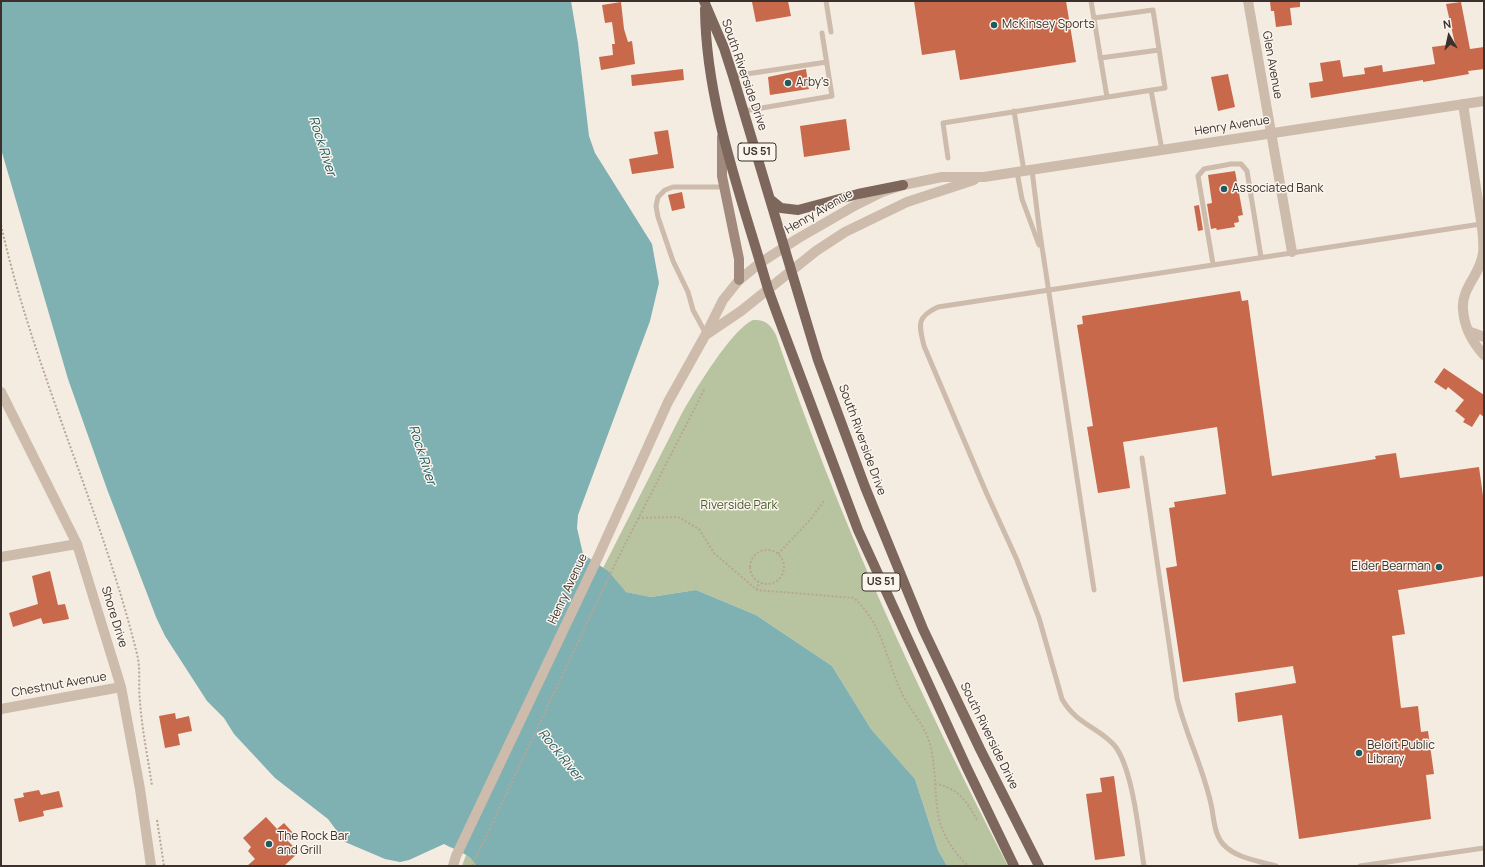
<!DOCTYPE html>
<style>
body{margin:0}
#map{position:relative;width:1485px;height:867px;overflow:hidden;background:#f4ebe1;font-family:Manrope,sans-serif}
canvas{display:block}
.frame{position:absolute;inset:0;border:2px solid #3b302b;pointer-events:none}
.north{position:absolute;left:1429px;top:16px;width:40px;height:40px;-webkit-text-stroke:3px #fbf5ee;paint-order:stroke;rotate:351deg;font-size:11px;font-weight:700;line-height:16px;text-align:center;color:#3b302b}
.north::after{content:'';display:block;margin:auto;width:14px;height:18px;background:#3b302b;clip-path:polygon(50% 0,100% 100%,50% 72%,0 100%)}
</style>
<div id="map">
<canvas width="1485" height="867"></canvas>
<div class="frame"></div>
<div class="north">N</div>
</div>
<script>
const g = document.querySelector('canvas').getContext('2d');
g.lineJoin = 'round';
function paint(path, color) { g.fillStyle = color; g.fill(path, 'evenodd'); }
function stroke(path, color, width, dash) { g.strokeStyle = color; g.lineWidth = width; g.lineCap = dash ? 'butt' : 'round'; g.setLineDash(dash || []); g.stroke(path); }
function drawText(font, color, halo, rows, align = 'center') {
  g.font = font + ' Manrope,sans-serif'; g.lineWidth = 3; g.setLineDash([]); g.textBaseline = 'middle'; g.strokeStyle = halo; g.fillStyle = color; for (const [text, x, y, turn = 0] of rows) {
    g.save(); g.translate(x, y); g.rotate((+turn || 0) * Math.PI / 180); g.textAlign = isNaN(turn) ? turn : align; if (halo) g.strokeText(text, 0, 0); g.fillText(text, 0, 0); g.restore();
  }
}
const green = new Path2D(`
 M753,320C765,319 771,325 776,335C838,518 919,694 1008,866H947L938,850L915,779L871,729L832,666L756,615L696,590L651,597L626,592L603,568L681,415C694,392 731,330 753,320Z
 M466,855L474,861L476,866H462Z`);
const water = new Path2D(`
 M1,1H571L578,43L589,136L595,153L652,244L659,283L650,321L578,515L577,528L583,554L608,571L626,592L651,597L696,590L756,615L832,666L871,729L915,779L938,850L947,866H476C471,854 455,850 444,844L409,860L400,862L385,859L345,842L328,819L275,778L234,734L224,718L207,701L165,636L156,617L107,489L68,379L1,149Z`);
const building = new Path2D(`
 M759,1H788L791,16L756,22L752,2Z
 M914,1H1066L1076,62L960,80L955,50L922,55Z
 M1270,1H1300V7L1290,8L1292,25L1276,27L1274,11H1271Z
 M621,2L624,29L628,42L632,41L635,64L601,70L599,57L613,55L612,44H615L612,22L605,23L602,5Z
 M1461,2L1470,49L1484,47V69L1468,71L1469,74L1423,82V80L1311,98L1309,83L1323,81L1320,63L1340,60L1343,77L1365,74L1364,68L1382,65L1383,72L1435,64L1432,47L1455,44L1446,4Z
 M683,69L684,80L632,86L631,75Z
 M806,69L809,89L770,95L768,77Z
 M1228,74L1235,107L1218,111L1211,77Z
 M846,119L850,150L804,157L800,126Z
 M668,130L674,168L632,174L629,159L658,154L654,132Z
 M1235,171L1243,215L1238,216L1239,222L1234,223L1235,227L1217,230L1216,228L1211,229L1207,204L1212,203L1208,175Z
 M682,192L685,208L672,211L668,195Z
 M1199,205L1203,230L1198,231L1194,206Z
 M1240,291L1242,301L1248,300L1272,476L1376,459L1375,456L1396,453L1400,478L1479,467L1484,503V576L1398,590L1405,634L1392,636L1401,708L1418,706L1421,732L1428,731L1434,774L1426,775L1431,819L1299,839L1282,715L1238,722L1235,693L1296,683L1293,666L1183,682L1166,568L1177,566L1169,508L1175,507L1174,502L1226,494L1217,427L1123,442L1130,488L1098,493L1087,427L1093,426L1077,325L1083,324L1082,316Z
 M1444,368L1484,395V417L1480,414L1472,427L1463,422L1465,419L1455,411L1464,400L1448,387L1446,390L1434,382Z
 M50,571L58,605L65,604L69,619L43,624L41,618L13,627L9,613L38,604L32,576Z
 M175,713L176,719L189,716L192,731L178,734L180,745L165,748L159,716Z
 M1114,776L1125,856L1095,860L1086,794L1102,792L1100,778Z
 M39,790L41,795L59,791L63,807L43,811L44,816L19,822L14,799L24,797L23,793Z
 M266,817L277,829L284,823L294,834L287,840L299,852L284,866H247L255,859L248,851L251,847L243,838Z`);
const path = new Path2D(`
 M1,225C34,372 101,508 137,654C141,669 138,686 140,702C142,730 148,758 152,786
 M638,518L678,517L699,529L714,553L757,590L854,598C883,625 885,656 900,689C909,710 926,725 931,748C941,799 926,824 968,866
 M750 567a17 17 0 1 1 34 0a17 17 0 1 1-34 0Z
 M778,554L809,521L825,500
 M757,590L759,582
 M935,784C958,787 967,802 977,820
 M157,820L164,866
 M472,866L614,566L705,388`);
const service = new Path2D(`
 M826,1L831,32
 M1091,1L1107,97
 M1100,58L1159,50
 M733,76L827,62
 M1151,90L1162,150
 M744,111L832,96L822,33
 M1014,111L1024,171
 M948,158L943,123L1165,88L1153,10L1094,18
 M1032,170L1039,227L1094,590
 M1017,172L1022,199L1039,245
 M1213,264L1198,176L1204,169L1231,164H1241L1247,171L1261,257
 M706,334L693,310L688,292L673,261L658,217L656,206L658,197L665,190L673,187H724
 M1142,458L1177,698C1186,736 1205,771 1212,809C1214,821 1215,835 1223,844C1235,858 1259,861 1276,866
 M1144,866C1139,836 1133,767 1114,745C1098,727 1076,724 1062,699L1039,618L1017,560L986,492L924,346C919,325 916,317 938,307L1481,224
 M1360,866L1484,848`);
const minor = new Path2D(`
 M1248,1L1292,252
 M1463,104C1468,137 1473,169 1478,201C1480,217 1485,237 1483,253C1481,274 1461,288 1463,309C1464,327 1472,342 1484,355
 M1468,331L1484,337
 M1,392L77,544L121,687L140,789L151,866
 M1,557L77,544
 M1,709L121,687`);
const tertiary = new Path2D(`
 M707,334L741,311L816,251L845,232L907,202L974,180
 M453,866L456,856L598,557L668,402L706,334L723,300L739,280L760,263L797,239L856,205L882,192L903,185L942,177H984L1484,101`);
const secondary = new Path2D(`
 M722,137V176L739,259V280`);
const primary = new Path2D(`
 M704,1L724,48L733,76L818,360L865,487L923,629L980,749L1039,866
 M705,9C706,105 742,198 768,289L776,311L858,530L966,766L1014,866
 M770,199L781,208L798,210L858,194L903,185`);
const markers = [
 [994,25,4,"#1f5a5e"],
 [788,83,4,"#1f5a5e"],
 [1224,189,4,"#1f5a5e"],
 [1439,567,4,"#1f5a5e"],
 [1359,753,4,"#1f5a5e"],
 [269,844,4,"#1f5a5e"]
];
const shields = [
 [757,152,38],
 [881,582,38]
];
const shieldNames = [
 ["US 51",757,152],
 ["US 51",881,582]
];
const poiNames = [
 ["McKinsey Sports",1002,25],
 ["Arby's",796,83],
 ["Associated Bank",1232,189],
 ["Elder Bearman",1431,567,"right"],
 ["Beloit Public",1367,746],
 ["Library",1367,760],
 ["The Rock Bar",277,837],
 ["and Grill",277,851]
];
const streetNames = [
 ["Glen Avenue",1272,65,80],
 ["South Riverside Drive",744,75,71],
 ["Henry Avenue",1232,126,-9],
 ["Henry Avenue",819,212,-30],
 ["South Riverside Drive",862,440,70],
 ["Henry Avenue",568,589,-65],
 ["Shore Drive",114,617,73],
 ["Chestnut Avenue",59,685,-10],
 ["South Riverside Drive",989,736,64]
];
const parkNames = [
 ["Riverside Park",739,506]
];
const waterNames = [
 ["Rock River",322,146,72],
 ["Rock River",422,455,72],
 ["Rock River",560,755,51]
];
paint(green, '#b8c4a0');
paint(water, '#7fb0b2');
paint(building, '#c8694b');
stroke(path, '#b9a596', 2, [2, 2]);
stroke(service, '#cdbbac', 5);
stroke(minor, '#cdbbac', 10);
stroke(tertiary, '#cdbbac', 10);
stroke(secondary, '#a18a7d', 10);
stroke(primary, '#7d675c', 10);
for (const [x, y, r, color] of markers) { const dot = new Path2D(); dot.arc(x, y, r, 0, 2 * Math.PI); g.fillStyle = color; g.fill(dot); stroke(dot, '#fbf5ee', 1.5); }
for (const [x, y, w] of shields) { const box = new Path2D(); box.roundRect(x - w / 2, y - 9, w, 18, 3); g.fillStyle = '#fbf5ee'; g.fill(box); stroke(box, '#3b302b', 1); }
drawText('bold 11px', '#3b302b', null, shieldNames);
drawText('12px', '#3b302b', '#fbf5ee', poiNames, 'left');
drawText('12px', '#3b302b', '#fbf5ee', streetNames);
drawText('12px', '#4a5a2e', '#fbf5ee', parkNames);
drawText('italic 13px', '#1f5a5e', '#fbf5ee', waterNames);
</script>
